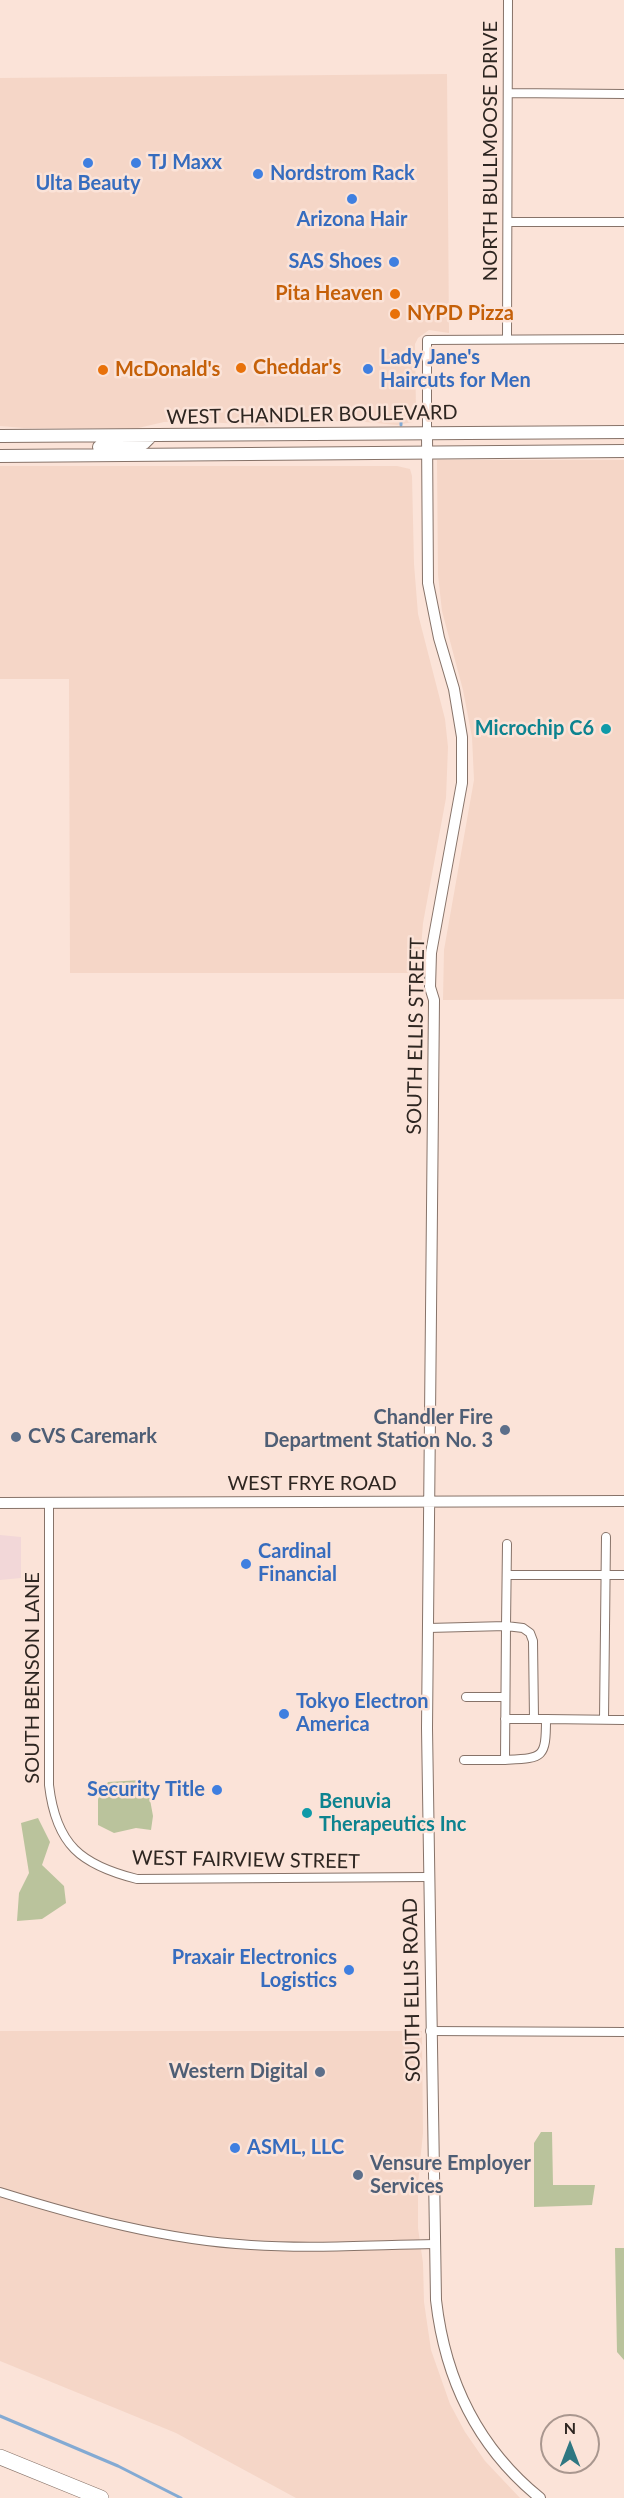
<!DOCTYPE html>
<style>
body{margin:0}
#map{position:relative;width:624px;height:2498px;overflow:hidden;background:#fbe3d8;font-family:Lato,sans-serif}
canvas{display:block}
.north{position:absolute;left:540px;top:2414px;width:60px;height:60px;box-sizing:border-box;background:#fbe3d8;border:2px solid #a9978f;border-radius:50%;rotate:0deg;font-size:16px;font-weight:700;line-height:24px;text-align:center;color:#2e2621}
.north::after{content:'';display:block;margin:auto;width:21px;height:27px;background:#2f7781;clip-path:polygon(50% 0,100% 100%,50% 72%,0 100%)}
</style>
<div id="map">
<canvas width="624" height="2498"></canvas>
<div class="north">N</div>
</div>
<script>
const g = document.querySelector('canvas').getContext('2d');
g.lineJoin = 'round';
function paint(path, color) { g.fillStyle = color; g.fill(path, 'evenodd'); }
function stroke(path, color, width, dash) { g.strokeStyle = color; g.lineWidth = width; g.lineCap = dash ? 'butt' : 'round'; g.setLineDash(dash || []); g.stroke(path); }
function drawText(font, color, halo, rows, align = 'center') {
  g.font = font + ' Lato,sans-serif'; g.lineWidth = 5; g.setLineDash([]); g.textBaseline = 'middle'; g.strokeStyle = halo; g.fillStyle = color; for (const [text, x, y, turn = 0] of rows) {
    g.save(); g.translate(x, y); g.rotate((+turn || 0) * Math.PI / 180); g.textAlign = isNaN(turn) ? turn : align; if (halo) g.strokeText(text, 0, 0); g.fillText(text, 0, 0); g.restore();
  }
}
const built = new Path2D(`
 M447,74L449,333L429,330L418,338L415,344L416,412L413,422L397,425L355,421L289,422L262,426L198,421L164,422L138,428H24L0,426V78Z
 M437,460H624V999L443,1000L444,950L474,780L472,737L463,690L442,611L438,575Z
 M0,466H397L410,469L412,476L414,564L418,614L445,719L448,747L446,798L423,923L419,973H70L69,679H0Z
 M0,2031H422L423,2133L418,2183V2228L423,2263L424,2302L431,2350L450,2404L465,2432L485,2461L520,2498H296L176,2433L0,2361Z`);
const medical = new Path2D(`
 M0,1535L21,1537V1578L0,1580Z`);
const green = new Path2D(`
 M141,1780L151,1783L153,1789L149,1794L153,1816L151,1830L136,1828L114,1833L98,1825V1799L108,1782Z
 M38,1818L50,1842L42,1865L64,1886L66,1903L42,1919L17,1921L19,1893L29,1873L21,1823Z
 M541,2132H552L553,2185H595L592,2205L534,2207V2143Z
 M615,2248H624V2360L617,2352Z`);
const stream = new Path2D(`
 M401,407V425
 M0,2416L118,2466L181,2498`);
const minor = new Path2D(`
 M508,93L624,94
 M508,222H624
 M507,339L508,0
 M427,433V340L624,339
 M49,1503V1785C56,1845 81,1865 137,1879L428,1877
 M507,1575H624
 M428,1628L506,1626L507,1544
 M466,1697H505
 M505,1719H546C546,1759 543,1758 505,1760C505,1715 506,1671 506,1626L523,1628L530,1633L533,1641L534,1719
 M546,1719L624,1720
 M604,1719L606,1537
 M464,1760H505
 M430,2031L624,2032
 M0,2192C81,2217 165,2240 251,2245C311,2249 373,2245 434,2244`);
const tertiary = new Path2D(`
 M427,433L428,583L439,638L454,689L462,737V783L431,953L430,987L434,1000L427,1728L436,2300C445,2379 477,2447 540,2498
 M0,1503L624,1501`);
const secondary = new Path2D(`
 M0,436L624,432
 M99,447L139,445L144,443L151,436
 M0,456L624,451`);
const motorway = new Path2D(`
 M0,2457L101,2498`);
const markers = [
 [88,163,6,"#3f7fe0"],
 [136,163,6,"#3f7fe0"],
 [258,174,6,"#3f7fe0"],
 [352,199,6,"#3f7fe0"],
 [394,262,6,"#3f7fe0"],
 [395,294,6,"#e8710a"],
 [395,314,6,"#e8710a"],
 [241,368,6,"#e8710a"],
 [368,369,6,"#3f7fe0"],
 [103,370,6,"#e8710a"],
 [606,729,6,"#0f9aa8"],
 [505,1430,6,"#5c6f8a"],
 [16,1437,6,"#5c6f8a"],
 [246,1564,6,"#3f7fe0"],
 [284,1714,6,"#3f7fe0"],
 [217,1790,6,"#3f7fe0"],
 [307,1813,6,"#0f9aa8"],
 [349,1970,6,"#3f7fe0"],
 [320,2072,6,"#5c6f8a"],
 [235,2148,6,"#3f7fe0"],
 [358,2175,6,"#5c6f8a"]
];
const streetNames = [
 ["NORTH BULLMOOSE DRIVE",491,151,-90],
 ["WEST CHANDLER BOULEVARD",312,415,-1],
 ["SOUTH ELLIS STREET",416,1036,-89],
 ["WEST FRYE ROAD",312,1484],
 ["SOUTH BENSON LANE",33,1678,-90],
 ["WEST FAIRVIEW STREET",246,1860,1],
 ["SOUTH ELLIS ROAD",412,1990,-91]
];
const shopNames = [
 ["TJ Maxx",148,163],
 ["Nordstrom Rack",270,174],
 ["Ulta Beauty",88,184,"center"],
 ["Arizona Hair",352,220,"center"],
 ["SAS Shoes",382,262,"right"],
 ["Lady Jane's",380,358],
 ["Haircuts for Men",380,381],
 ["Cardinal",258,1552],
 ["Financial",258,1575],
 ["Tokyo Electron",296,1702],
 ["America",296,1725],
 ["Security Title",205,1790,"right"],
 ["Praxair Electronics",337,1958,"right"],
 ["Logistics",337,1981,"right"],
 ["ASML, LLC",247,2148]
];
const foodNames = [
 ["Pita Heaven",383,294,"right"],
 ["NYPD Pizza",407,314],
 ["Cheddar's",253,368],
 ["McDonald's",115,370]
];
const cultureNames = [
 ["Microchip C6",594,729],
 ["Benuvia",319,1802,"left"],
 ["Therapeutics Inc",319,1825,"left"]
];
const serviceNames = [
 ["Chandler Fire",493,1418],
 ["Department Station No. 3",493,1441],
 ["CVS Caremark",28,1437,"left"],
 ["Western Digital",308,2072],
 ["Vensure Employer",370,2164,"left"],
 ["Services",370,2187,"left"]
];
paint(built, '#f5d6c7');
paint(medical, '#f2d7d8');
paint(green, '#bac39c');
stroke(stream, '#83aad3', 3);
stroke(minor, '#877369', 10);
stroke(tertiary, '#877369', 12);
stroke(secondary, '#877369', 14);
stroke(motorway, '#877369', 16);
stroke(minor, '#fff', 8);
stroke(tertiary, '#fff', 10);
stroke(secondary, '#fff', 12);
stroke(motorway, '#fff', 15);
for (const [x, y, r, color] of markers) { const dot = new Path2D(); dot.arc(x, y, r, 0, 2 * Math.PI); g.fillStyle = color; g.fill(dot); stroke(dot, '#fbe3d8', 2); }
drawText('20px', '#2e2621', '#fbe3d8', streetNames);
drawText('bold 20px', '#366cbe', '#fbe3d8', shopNames, 'left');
drawText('bold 20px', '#c56008', '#fbe3d8', foodNames, 'left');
drawText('bold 20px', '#0d838f', '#fbe3d8', cultureNames, 'right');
drawText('bold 20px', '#4e5e75', '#fbe3d8', serviceNames, 'right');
</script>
